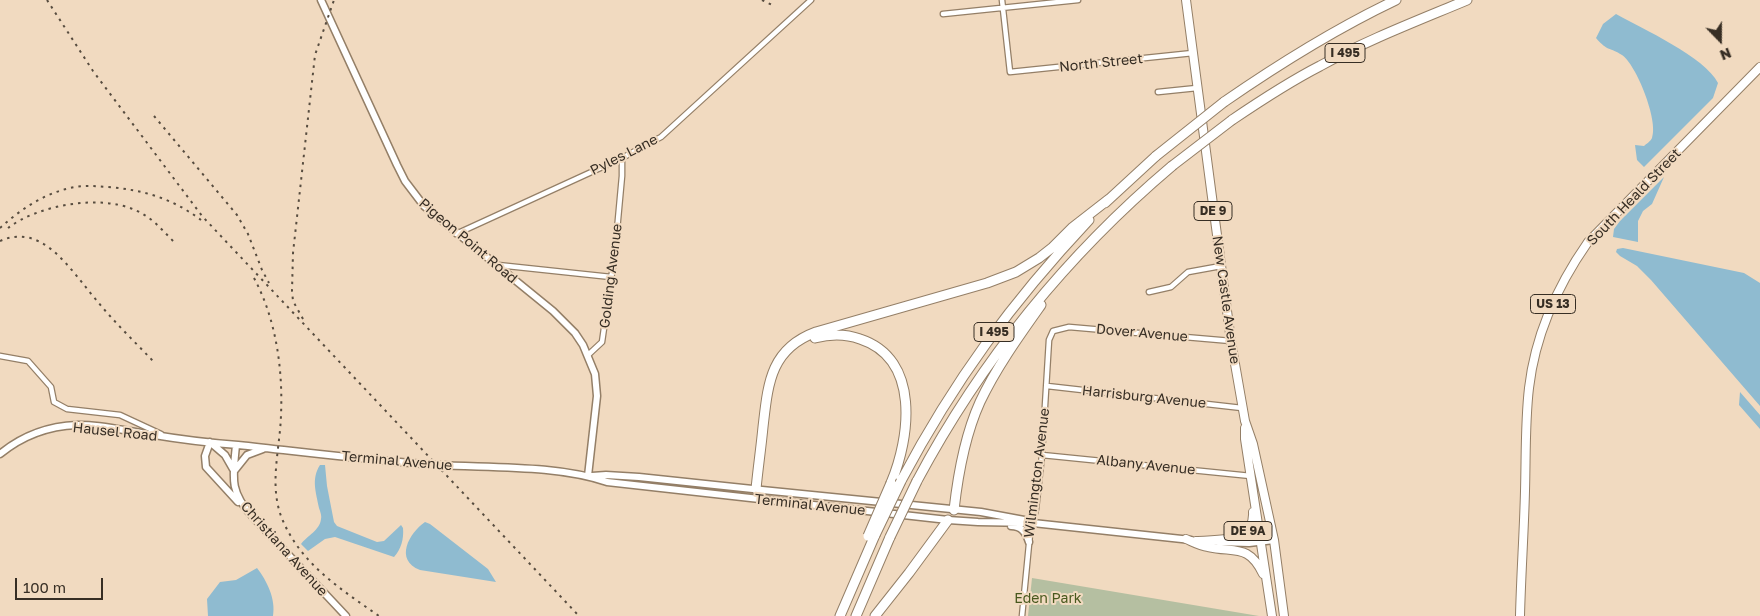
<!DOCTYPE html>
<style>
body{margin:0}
#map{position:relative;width:1760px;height:616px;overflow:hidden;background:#f1dac0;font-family:"Golos Text",sans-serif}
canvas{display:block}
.north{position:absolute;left:1695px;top:15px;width:50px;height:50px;-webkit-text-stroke:4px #f1dac0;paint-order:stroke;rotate:158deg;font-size:14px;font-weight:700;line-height:20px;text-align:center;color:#372e24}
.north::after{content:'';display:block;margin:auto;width:18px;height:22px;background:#372e24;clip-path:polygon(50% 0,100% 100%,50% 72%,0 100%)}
.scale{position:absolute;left:15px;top:578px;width:88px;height:22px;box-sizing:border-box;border:2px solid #372e24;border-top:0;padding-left:6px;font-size:15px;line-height:18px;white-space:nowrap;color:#372e24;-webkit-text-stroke:4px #f1dac0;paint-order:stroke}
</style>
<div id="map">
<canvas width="1760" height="616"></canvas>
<div class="north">N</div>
<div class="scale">100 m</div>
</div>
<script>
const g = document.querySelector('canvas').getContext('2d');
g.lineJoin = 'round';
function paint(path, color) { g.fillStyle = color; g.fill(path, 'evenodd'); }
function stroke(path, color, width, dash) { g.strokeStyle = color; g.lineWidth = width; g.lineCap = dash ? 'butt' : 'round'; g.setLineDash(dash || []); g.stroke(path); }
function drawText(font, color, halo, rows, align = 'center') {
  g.font = font + ' "Golos Text",sans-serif'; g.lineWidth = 4; g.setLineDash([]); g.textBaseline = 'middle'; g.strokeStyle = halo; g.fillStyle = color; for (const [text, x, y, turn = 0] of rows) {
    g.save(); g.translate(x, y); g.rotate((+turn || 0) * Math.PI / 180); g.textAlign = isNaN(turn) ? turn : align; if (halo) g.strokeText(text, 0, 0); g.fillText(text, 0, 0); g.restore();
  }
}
const green = new Path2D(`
 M1032,578L1259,616H1028Z`);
const water = new Path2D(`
 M1616,14C1643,29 1705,57 1718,83L1713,98L1644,167L1637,160L1635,145L1644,146C1646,144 1651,141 1652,138C1659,121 1636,64 1622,55C1610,47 1608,52 1596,38L1603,24Z
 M1664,177L1652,204L1643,211L1638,221V242L1613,237L1614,229L1620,221Z
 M1623,248L1744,273L1760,283V406L1651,280L1637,266L1620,256L1616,252L1617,249Z
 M1740,392L1760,415V429L1739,405Z
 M320,465H325L327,486L334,522L337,526L377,542L384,541L401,525L403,528C404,539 401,549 394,557L335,537L325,539L308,551L301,544C307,536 320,530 321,519C322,516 320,511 319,508C316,492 311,479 320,465Z
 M425,522L430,524L488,569L496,582L420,570C394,560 409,533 425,522Z
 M257,568C267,581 276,599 273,616H208L207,599L220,582L236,580Z`);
const street = new Path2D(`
 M1002,0L1010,72L1193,53
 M943,14L1078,0
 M1158,92L1197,88
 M456,234L622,158L661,137L811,0
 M498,265L611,277
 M1149,292L1171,287L1188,272L1221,266
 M588,355L602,342L615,252L622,176V158
 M0,356L28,361L51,387L54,402L67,409L120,415L161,434
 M1047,386L1242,408
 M1042,455L1251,476
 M1022,616L1030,534L1036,509L1042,455L1049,340L1053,331L1069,327L1231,341`);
const secondary = new Path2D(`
 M321,0L397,165L405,181L424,206L553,311L575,333L583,345L595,374L597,396L588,476
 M210,442L205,456L206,467L238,502
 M211,443L225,455L233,469
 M236,445C233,477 229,491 252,516L346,616
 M0,454C22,436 49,426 77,425C100,424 125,431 148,434C178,439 208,443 238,445C304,452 371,461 438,465C491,468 557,465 607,482L948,520L978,522L1033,523L1191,540
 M235,470L247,455L263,449
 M592,476L606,475L639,477L762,490L981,512L1024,520
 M1011,526C1022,526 1026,533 1029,542
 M1218,542L1249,543L1274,540`);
const primary = new Path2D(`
 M1186,0L1231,341L1245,421L1253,444L1274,540L1284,616
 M1245,428V439L1272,616
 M1186,539C1193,542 1200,546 1208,547C1235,553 1249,544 1263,574
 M1196,541C1219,539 1255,544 1253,512
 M1520,616C1521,574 1524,533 1525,491C1526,457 1525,422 1529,388C1535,336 1558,285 1588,242L1760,67`);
const highway = new Path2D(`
 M1224,102C1279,64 1335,29 1396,0
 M1232,120C1260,101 1289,82 1320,66C1367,40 1417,21 1467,0
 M1105,203L1156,156
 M815,338C830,334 846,334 860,339C921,359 910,438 891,483
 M901,481C954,381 1012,302 1089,220
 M917,481C981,361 1068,254 1172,166
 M756,489C758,468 761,448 763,427C768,384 770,349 816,332L987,283L1016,272L1039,258L1053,247L1073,227L1109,199
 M954,510C958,474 965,435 980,402C996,368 1019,336 1041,305
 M840,616L875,535
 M856,616L890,537
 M875,616L909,573L948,520`);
const rail = new Path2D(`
 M47,0L93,71L202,216L579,616
 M762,0L772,5
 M154,116L237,215L248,234L262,270L269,283
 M0,228C20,210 43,194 70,188C82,185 95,186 108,187C143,190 172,198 201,220
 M8,228C38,205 100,194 135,210C152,217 163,231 176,244
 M0,241C13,235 27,235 40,242C62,253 82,284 98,302C115,323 135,342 153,361
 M254,278C276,319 283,369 281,415C280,450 268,487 283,521C302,565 342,590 379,616
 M303,319L293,301L292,291L293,253L315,55L334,0`);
const highwayBridge = new Path2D(`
 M1156,156L1224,102
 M1172,166L1232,120
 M875,535L901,481
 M868,536L891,483
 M890,537L917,481`);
const shields = [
 [1345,53,40],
 [1213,211,38],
 [1553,304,45],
 [994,332,40],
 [1248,531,48]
];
const shieldNames = [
 ["I 495",1345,53],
 ["DE 9",1213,211],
 ["US 13",1553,304],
 ["I 495",994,332],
 ["DE 9A",1248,531]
];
const streetNames = [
 ["North Street",1101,63,-6],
 ["Pyles Lane",624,155,-27],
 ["South Heald Street",1634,197,-46],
 ["Pigeon Point Road",468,241,40],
 ["Golding Avenue",611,276,-83],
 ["New Castle Avenue",1226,300,82],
 ["Dover Avenue",1142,333,5],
 ["Harrisburg Avenue",1144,397,6],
 ["Hausel Road",115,432,6],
 ["Terminal Avenue",397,461,5],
 ["Albany Avenue",1146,465,6],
 ["Wilmington Avenue",1037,473,-83],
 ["Terminal Avenue",810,505,6],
 ["Christiana Avenue",284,549,48]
];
const parkNames = [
 ["Eden Park",1048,599]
];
paint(green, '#b5bfa1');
paint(water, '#8fbbd0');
stroke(street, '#947f67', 7);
stroke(secondary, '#947f67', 9);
stroke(primary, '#947f67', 10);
stroke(highway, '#947f67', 11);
stroke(street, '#fff', 4.5);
stroke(secondary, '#fff', 6);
stroke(primary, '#fff', 8);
stroke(highway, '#fff', 9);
stroke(rail, '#574c3f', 2, [2.5, 5]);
stroke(highwayBridge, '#947f67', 11, []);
stroke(highwayBridge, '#fff', 9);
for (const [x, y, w] of shields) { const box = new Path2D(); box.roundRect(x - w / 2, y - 9.5, w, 19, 4); g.fillStyle = '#f1dac0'; g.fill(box); stroke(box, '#372e24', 1); }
drawText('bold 12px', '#372e24', null, shieldNames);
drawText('14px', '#372e24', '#f1dac0', streetNames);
drawText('14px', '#48581d', '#f1dac0', parkNames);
</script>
